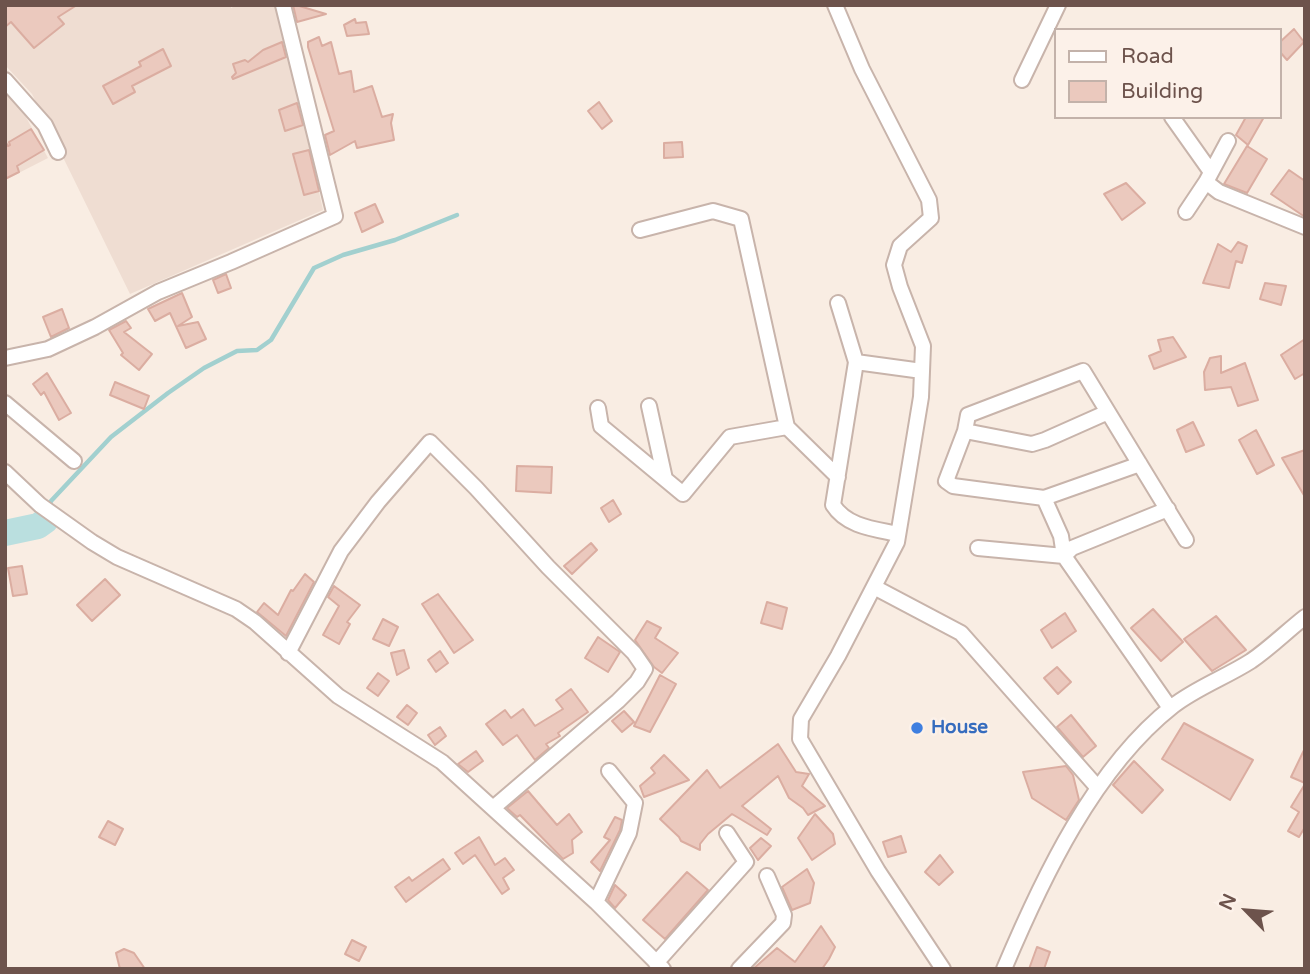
<!DOCTYPE html>
<style>
body{margin:0}
#map{position:relative;width:1310px;height:974px;overflow:hidden;background:#f9ede3;font-family:"Varela Round",sans-serif}
canvas{display:block}
.frame{position:absolute;inset:0;border:7px solid #6d534c;pointer-events:none}
.legend{position:absolute;left:1054px;top:28px;width:228px;height:91px;box-sizing:border-box;background:#fcf1e9;border:2px solid #c3b2aa;margin:0;padding:9px 12px;list-style:none;font-size:21px;color:#6d534c}
.legend li{display:flex;align-items:center;gap:14px;height:35px}
.legend b{width:35px;border:2px solid #c3b2aa}
.north{position:absolute;left:1212px;top:876px;width:70px;height:70px;-webkit-text-stroke:5px #fcf1e9;paint-order:stroke;rotate:295deg;font-size:19px;font-weight:700;line-height:28px;text-align:center;color:#6d534c}
.north::after{content:'';display:block;margin:auto;width:24px;height:32px;background:#6d534c;clip-path:polygon(50% 0,100% 100%,50% 72%,0 100%)}
</style>
<div id="map">
<canvas width="1310" height="974"></canvas>
<div class="frame"></div>
<ul class="legend">
<li><b style="height:9px;background:#fff"></b>Road</li>
<li><b style="height:19px;background:#ebc9be"></b>Building</li>
</ul>
<div class="north">N</div>
</div>
<script>
const g = document.querySelector('canvas').getContext('2d');
g.lineJoin = 'round';
function paint(path, color) { g.fillStyle = color; g.fill(path, 'evenodd'); }
function stroke(path, color, width, dash) { g.strokeStyle = color; g.lineWidth = width; g.lineCap = dash ? 'butt' : 'round'; g.setLineDash(dash || []); g.stroke(path); }
function drawText(font, color, halo, rows, align = 'center') {
  g.font = font + ' "Varela Round",sans-serif'; g.lineWidth = 5; g.setLineDash([]); g.textBaseline = 'middle'; g.strokeStyle = halo; g.fillStyle = color; for (const [text, x, y, turn = 0] of rows) {
    g.save(); g.translate(x, y); g.rotate((+turn || 0) * Math.PI / 180); g.textAlign = isNaN(turn) ? turn : align; if (halo) g.strokeText(text, 0, 0); g.fillText(text, 0, 0); g.restore();
  }
}
const residential = new Path2D(`
 M5,5H231V8L237,5H278L323,210L130,294L32,94L5,65Z
 M5,90L20,106L48,158L5,180Z`);
const stream = new Path2D(`
 M49,507L51,501L111,437L168,393L204,368L237,351L257,350L271,340L314,268L343,255L395,240L457,215`);
const river = new Path2D(`
 M5,533L38,526L45,521`);
const building = new Path2D(`
 M5,5H77L58,17L64,24L34,48L11,22L5,27Z
 M293,5H296L326,14L297,22Z
 M355,19L356,23L366,22L369,34L347,36L344,25Z
 M1294,29L1304,42L1287,60L1280,52V42Z
 M319,37L322,46L331,42L339,74L351,71L354,92L372,86L382,117L393,114L391,123L394,140L357,148L355,141L330,155L325,135L334,131L308,47V42Z
 M282,42L286,57L233,79L232,77L236,73L233,64L245,60L248,62L263,50Z
 M163,49L171,66L132,86L135,92L113,104L103,86L141,66L139,62Z
 M599,102L612,121L602,129L588,111Z
 M297,103L303,125L285,131L279,110Z
 M1246,117H1264L1248,145L1236,135Z
 M31,129L44,150L17,166L19,172L5,179V141L8,146L10,145L9,142Z
 M682,142L683,157L664,158V143Z
 M1247,146L1267,159L1247,193L1224,184Z
 M309,150L319,191L304,195L293,154Z
 M1289,170L1305,181V217L1271,194Z
 M1126,183L1145,203L1122,220L1104,194Z
 M375,204L383,222L362,232L355,213Z
 M1238,242L1247,246L1242,263L1236,261L1229,288L1203,283L1218,244L1231,252Z
 M226,274L231,288L218,293L213,280Z
 M1265,283L1286,286L1281,305L1260,299Z
 M182,293L192,317L178,326L198,322L206,339L186,348L170,313L155,321L148,309Z
 M62,309L69,328L51,337L43,317Z
 M126,321L131,328L124,332L152,354L139,370L121,355L123,353L109,330Z
 M1173,337L1186,357L1154,369L1149,356L1161,351L1158,340Z
 M1305,339V373L1295,379L1281,355Z
 M1221,356V373L1245,363L1258,400L1238,406L1231,387L1205,390L1204,372L1210,358Z
 M47,373L71,413L59,420L44,392L41,395L33,384Z
 M115,382L149,396L144,409L110,395Z
 M1193,422L1204,445L1186,452L1177,430Z
 M1256,430L1274,465L1257,474L1239,440Z
 M1305,450V497L1282,458Z
 M517,466L552,467L551,493L516,491Z
 M613,500L621,514L609,522L601,508Z
 M591,543L597,550L572,574L564,566Z
 M22,566L27,594L13,596L8,568Z
 M305,574L314,582L286,636L257,612L264,603L278,615L291,590L293,591Z
 M105,579L120,595L92,621L77,605Z
 M334,586L360,605L347,622L350,624L339,644L323,635L339,606L328,597Z
 M438,594L473,640L454,653L422,604Z
 M767,602L787,608L782,629L761,623Z
 M1153,609L1183,642L1161,661L1131,628Z
 M1065,613L1076,631L1052,648L1041,630Z
 M1216,616L1246,650L1212,671L1184,639Z
 M383,619L398,627L389,646L373,639Z
 M647,621L661,628L655,638L678,653L662,673L654,667L635,640Z
 M598,637L620,652L608,672L585,658Z
 M404,650L409,668L397,675L391,653Z
 M440,651L448,663L436,672L428,660Z
 M1057,667L1071,682L1058,694L1044,678Z
 M378,673L389,681L378,696L367,688Z
 M660,675L676,684L650,732L634,726Z
 M571,689L588,712L558,733L560,736L546,744L549,748L535,760L517,735L503,745L486,724L505,710L511,718L523,709L535,726L563,709L556,700Z
 M407,705L417,713L408,725L397,717Z
 M624,711L634,722L622,732L612,721Z
 M1071,715L1096,746L1083,757L1057,727Z
 M1184,723L1253,760L1230,800L1162,759Z
 M440,727L446,736L435,745L428,735Z
 M778,744L796,772L809,774L802,786L825,806L808,815L803,808L789,798L778,776L742,806L771,829L767,835L732,814L708,834L700,844V850L681,841L679,837L660,819L707,770L720,788Z
 M1305,748V783L1291,777Z
 M476,751L483,761L468,772L458,764Z
 M664,755L689,780L644,797L640,786L655,773L651,768Z
 M1134,761L1163,790L1142,813L1113,785Z
 M1066,766L1073,775L1079,800L1066,820L1032,798L1023,772Z
 M1305,784V827L1299,837L1288,831L1299,812L1291,807Z
 M528,791L557,825L569,814L582,832L572,840L573,853L563,859L520,815L517,817L507,808Z
 M815,814L833,834L835,844L812,860L798,838Z
 M615,817L622,820L620,830L600,871L591,862L610,840L604,837Z
 M108,821L123,829L115,845L99,837Z
 M901,836L906,852L888,857L883,842Z
 M479,837L495,865L505,858L514,870L503,878L509,889L502,894L475,855L463,864L455,853Z
 M761,838L771,846L758,860L750,848Z
 M940,855L953,872L939,885L925,872Z
 M443,859L450,869L406,902L395,887L409,877L412,881Z
 M807,869L814,883L810,903L792,910L782,887Z
 M687,872L708,890L665,939L643,920Z
 M615,885L626,895L615,908L608,900Z
 M821,926L835,947L829,959L822,969H753L777,948L795,962Z
 M352,940L366,947L359,961L345,954Z
 M1037,947L1050,952L1044,969H1029Z
 M124,949L134,953L145,969H120L116,953Z`);
const minor = new Path2D(`
 M835,5L862,69L929,200L931,218L900,246L894,265L900,287L923,346L921,397L897,542L838,656L801,719L800,739L878,871L943,969
 M5,80L45,125L58,152
 M1022,80L1058,5
 M1172,117L1211,172
 M1206,182L1219,192L1305,227
 M1186,212L1206,182L1228,141
 M640,230L713,211L741,219L787,427L838,477
 M838,303L856,362L833,505C847,527 875,529 898,534
 M5,358L48,349L95,327L158,292L231,262L335,216L283,5
 M856,362L922,371
 M5,403L74,461
 M649,406L665,479
 M598,408L601,426L683,494L730,437L787,427
 M965,431L1032,444L1045,440L1108,412
 M1140,464L1044,498L953,486L946,481L965,431L968,415L1083,371L1186,540
 M5,472L40,505L92,542L117,557L236,609L255,622L338,696L442,762L596,902L663,969
 M1044,498L1061,536L1064,556L1170,708
 M978,548L1064,556L1072,548L1168,509
 M874,587L961,633L1098,788
 M288,653L341,551L378,502L430,442L476,488L548,567L634,653L645,669L637,682L618,701L493,808
 M596,902L629,833L635,803L609,771
 M656,963L746,862L727,833
 M739,969L783,923L784,915L767,876
 M1004,969C1042,879 1094,768 1173,706C1196,688 1226,677 1251,661C1270,648 1287,631 1305,617`);
const markers = [
 [917,728,7,"#3f7fe0"]
];
const shopNames = [
 ["House",931,728]
];
paint(residential, '#efddd2');
stroke(stream, '#a2d0cf', 4.5);
stroke(river, '#badfdf', 26);
paint(building, '#ebc9be');
stroke(building, '#dbada1', 2);
stroke(minor, '#c8b4ab', 18);
stroke(minor, '#fff', 14);
for (const [x, y, r, color] of markers) { const dot = new Path2D(); dot.arc(x, y, r, 0, 2 * Math.PI); g.fillStyle = color; g.fill(dot); stroke(dot, '#fcf1e9', 2.5); }
drawText('bold 19px', '#366cbe', '#fcf1e9', shopNames, 'left');
</script>
